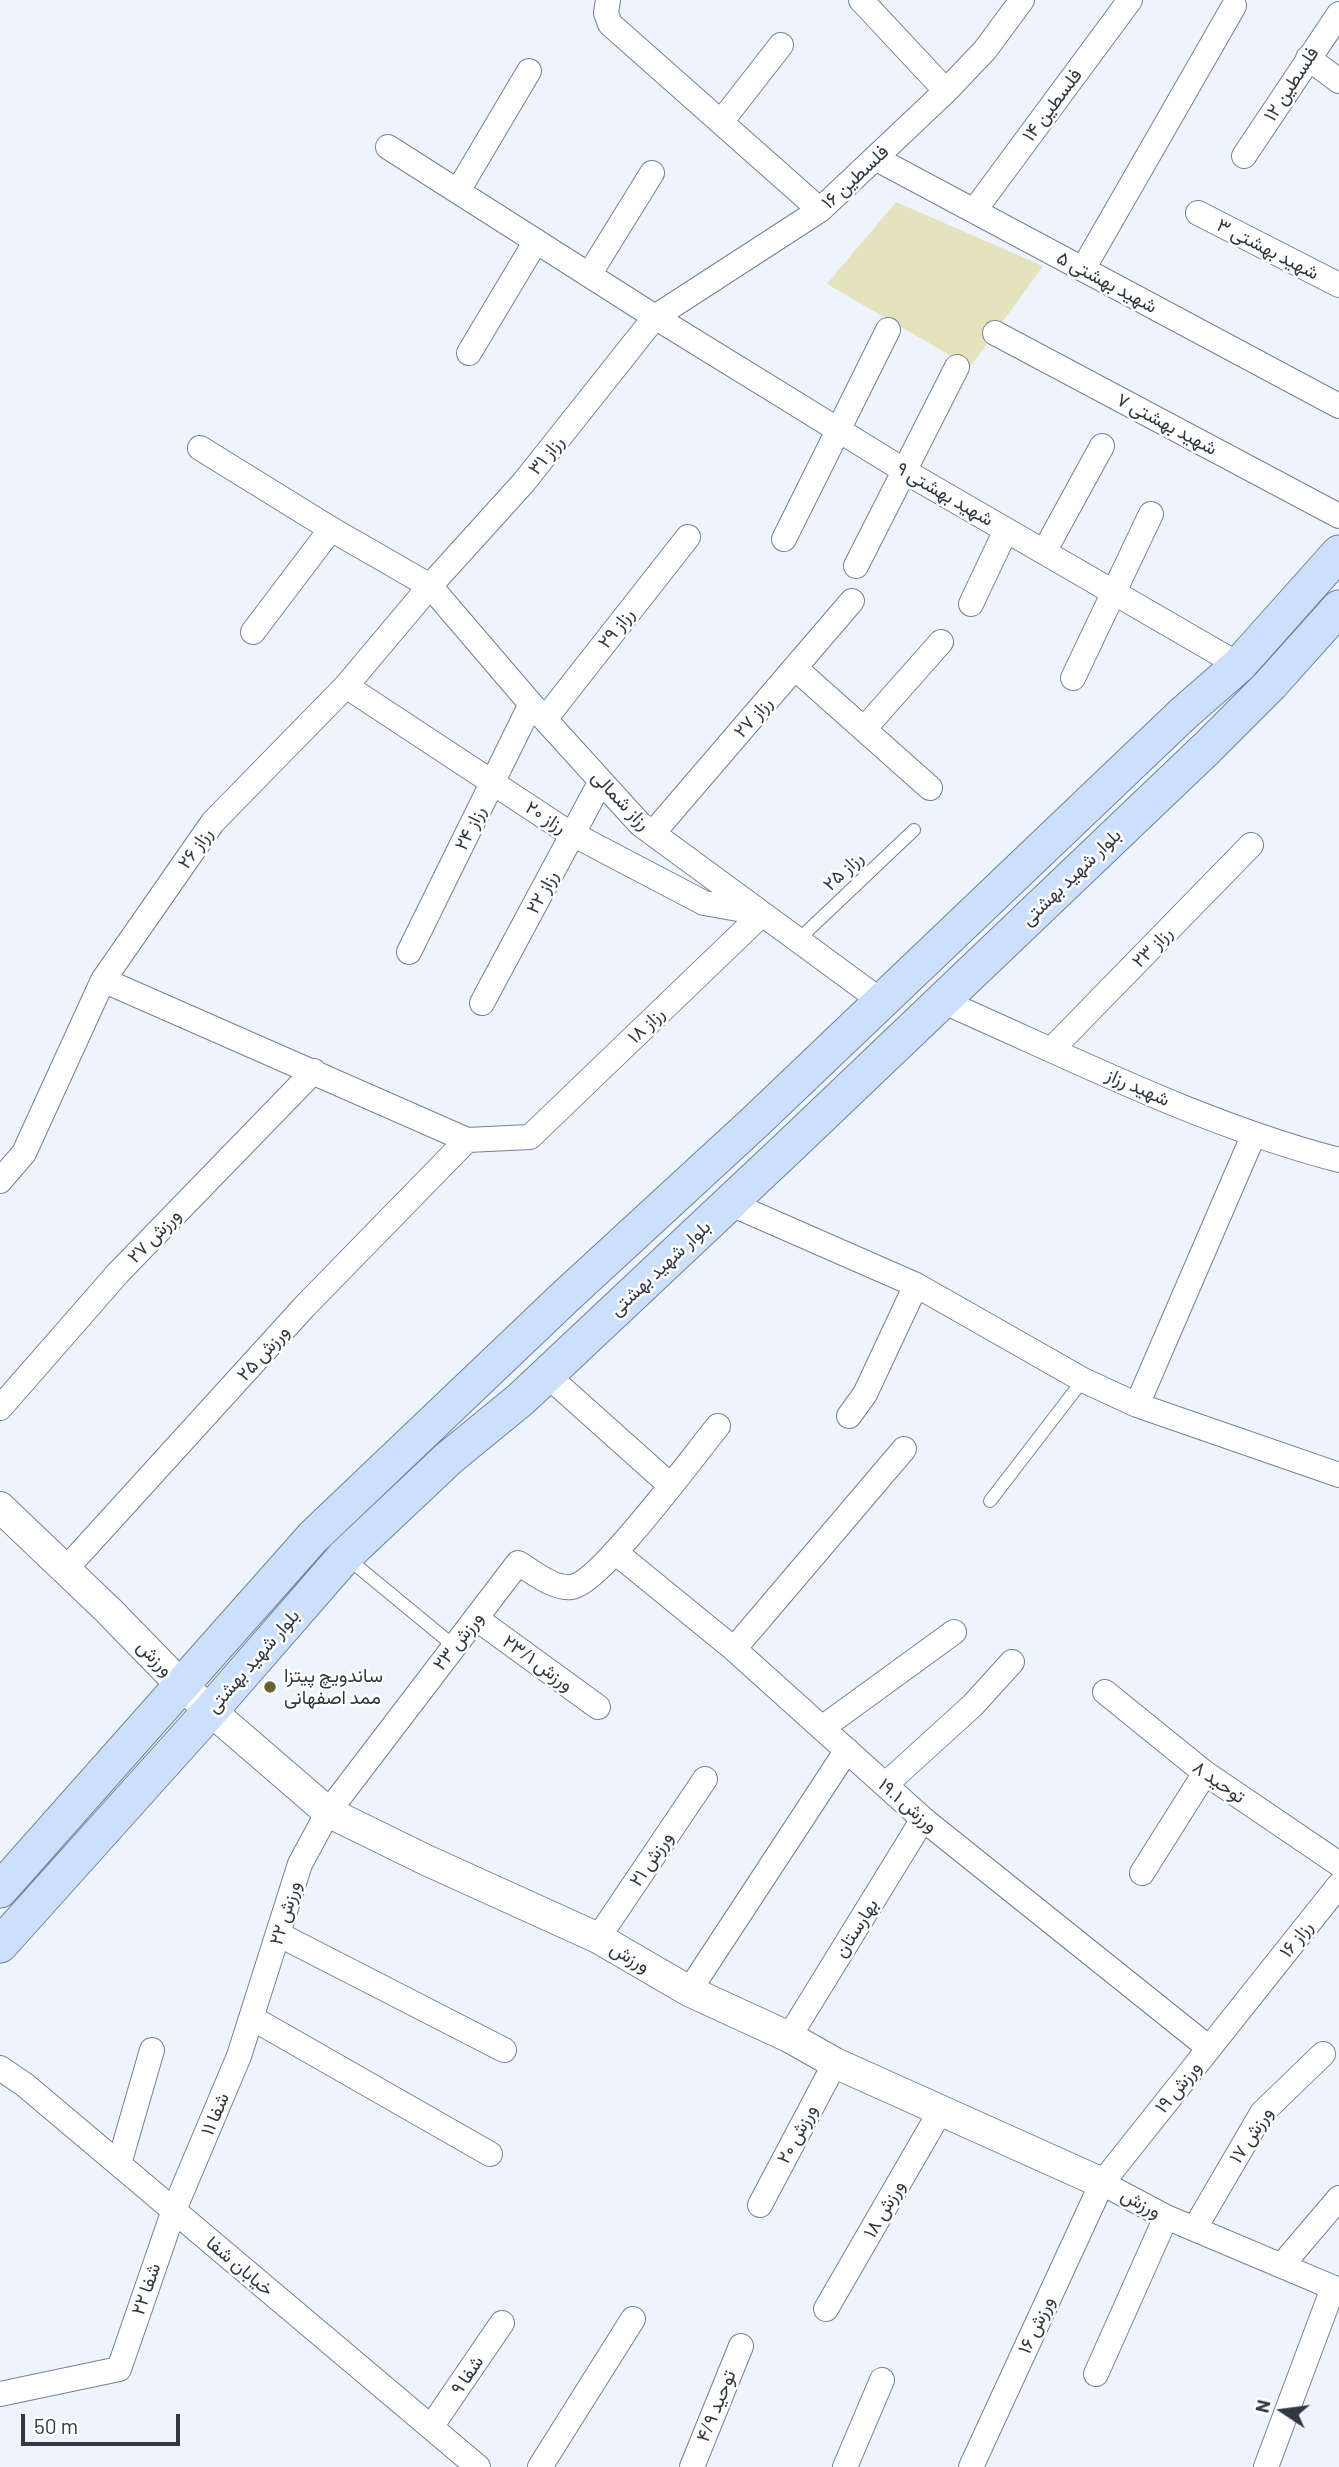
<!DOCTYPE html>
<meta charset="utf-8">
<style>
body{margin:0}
#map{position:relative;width:1339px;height:2467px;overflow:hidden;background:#edf4fd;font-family:Barlow,sans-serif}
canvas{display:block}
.north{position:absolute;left:1248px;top:2376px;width:70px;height:70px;-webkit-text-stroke:5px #fff;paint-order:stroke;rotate:283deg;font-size:19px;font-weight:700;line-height:28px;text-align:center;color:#323841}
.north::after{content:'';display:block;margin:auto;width:24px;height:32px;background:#323841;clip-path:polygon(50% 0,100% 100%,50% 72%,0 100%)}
.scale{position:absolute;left:21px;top:2414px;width:159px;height:32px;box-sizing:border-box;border:4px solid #323841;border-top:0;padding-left:9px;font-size:21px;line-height:24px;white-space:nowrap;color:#323841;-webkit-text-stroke:5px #fff;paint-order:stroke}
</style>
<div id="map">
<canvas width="1339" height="2467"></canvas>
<div class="north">N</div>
<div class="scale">50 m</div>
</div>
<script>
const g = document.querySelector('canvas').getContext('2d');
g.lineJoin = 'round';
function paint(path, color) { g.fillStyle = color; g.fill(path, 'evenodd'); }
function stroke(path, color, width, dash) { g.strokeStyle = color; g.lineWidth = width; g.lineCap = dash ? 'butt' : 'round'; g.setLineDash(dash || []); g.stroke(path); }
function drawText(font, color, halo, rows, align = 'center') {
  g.font = font + ' Barlow,Vazirmatn,sans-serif'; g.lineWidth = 5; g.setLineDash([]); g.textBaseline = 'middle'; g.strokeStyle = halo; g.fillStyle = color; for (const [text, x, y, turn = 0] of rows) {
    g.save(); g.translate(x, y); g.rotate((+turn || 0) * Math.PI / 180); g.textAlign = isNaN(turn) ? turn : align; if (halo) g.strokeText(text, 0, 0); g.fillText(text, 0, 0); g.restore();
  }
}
const green = new Path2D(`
 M896,202L1043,266L970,367L827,284Z`);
const service = new Path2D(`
 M798,940L914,830
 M990,1501L1083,1380
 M346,1557L454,1646`);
const minor = new Path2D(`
 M608,0L606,13L610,24L820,210
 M861,0L946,91
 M1308,58L1339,81
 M721,122L781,45
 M388,147L655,317L918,479L1239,665
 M1244,156L1339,14
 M875,158L1339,406
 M458,191L529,71
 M974,211L1130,0
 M1198,213L1339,285
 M1083,269L1234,6
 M589,275L652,173
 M995,333L1339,516
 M469,353L536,241
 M200,448L331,529L430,586L531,704L640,824L881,1001
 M784,539L888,330
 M1044,552L1102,446
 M856,566L957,367
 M971,604L1006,530
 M253,632L331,529
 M795,668L930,788
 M1073,678L1151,514
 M346,686L563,829L704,903L755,912
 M545,719L688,537
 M864,729L941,642
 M653,833L852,601
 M409,952L531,704
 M103,980L467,1140L530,1137L762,914
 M942,1001C1072,1058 1201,1124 1339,1160
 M482,1003L601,781
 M1052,1049L1251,845
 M0,1181L24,1153L103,980L213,822L346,686L430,586L524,482L655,317L820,210L946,91L985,50L1022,0
 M729,1203L916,1285L1083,1380L1137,1405L1339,1475
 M547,1375L670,1485
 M1137,1405L1254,1134
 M0,1408L118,1273L314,1071
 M849,1416L865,1394L916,1285
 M615,1552L734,1649L923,1819L1209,2048
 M64,1571L305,1306L467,1140
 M477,1619L598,1707
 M734,1649L904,1449
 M1105,1692L1205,1773L1339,1864
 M822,1728L954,1632
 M885,1785L973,1705L1012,1662
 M1142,1873L1205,1773
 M278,1934L504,2050
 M598,1938L705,1779
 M689,1991L847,1750
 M252,2018L490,2154
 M789,2037L923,1819
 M0,2068L25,2085L478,2467
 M119,2164L152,2050
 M1102,2183L1166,2217L1339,2290
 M760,2205L835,2063
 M1195,2228L1262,2113L1323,2054
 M1282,2265L1339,2198
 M826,2309L941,2110
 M1096,2374L1166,2217
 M0,2394L119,2369L174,2210L239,2056L300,1864L328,1812L518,1563C532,1571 553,1589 571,1587C600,1584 694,1455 718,1426
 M431,2427L502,2323
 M540,2467L633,2319
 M692,2467L741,2346
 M845,2467L882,2380
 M971,2467L1102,2183L1339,1885
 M1266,2467L1333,2288`);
const tertiary = new Path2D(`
 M0,1507L108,1610L182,1686L328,1812L426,1860L598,1938L689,1991L789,2037L835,2063L1102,2183`);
const secondary = new Path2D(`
 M0,1890L313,1537L565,1297L755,1122L1183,714L1239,665L1339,553
 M0,1945L211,1710L345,1556L449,1458L521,1399L791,1145L1207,748L1271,684L1339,608`);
const markers = [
 [270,1687,7,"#676330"]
];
const streetNames = [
 ["فلسطین ۱۲",1291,84,-57],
 ["فلسطین ۱۴",1052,105,-53],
 ["فلسطین ۱۶",855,177,-43],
 ["شهید بهشتی ۳",1268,249,27],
 ["شهید بهشتی ۵",1107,282,28],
 ["شهید بهشتی ۷",1167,424,28],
 ["رزاز ۳۱",546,455,-51],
 ["شهید بهشتی ۹",945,494,30],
 ["رزاز ۲۹",616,628,-52],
 ["رزاز ۲۷",753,717,-49],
 ["رزاز شمالی",621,800,46],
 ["رزاز ۲۰",546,817,32],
 ["رزاز ۲۴",470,828,-64],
 ["رزاز ۲۶",195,848,-55],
 ["رزاز ۲۵",843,871,-44],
 ["بلوار شهید بهشتی",1071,877,-44],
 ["رزاز ۲۲",542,892,-62],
 ["رزاز ۲۳",1152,947,-46],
 ["رزاز ۱۸",646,1025,-44],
 ["شهید رزاز",1138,1087,24],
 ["ورزش ۲۷",154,1236,-46],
 ["بلوار شهید بهشتی",660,1268,-43],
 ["ورزش ۲۵",263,1353,-48],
 ["ورزش ۲۳",458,1641,-52],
 ["ورزش",155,1658,46],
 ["بلوار شهید بهشتی",253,1661,-49],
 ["ورزش ۲۳/۱",538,1663,36],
 ["توحید ۸",1219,1782,35],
 ["ورزش ۱۹.۱",908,1805,41],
 ["ورزش ۲۱",651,1859,-56],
 ["ورزش ۲۲",285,1913,-73],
 ["بهارستان",856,1928,-58],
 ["رزاز ۱۶",1296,1939,-52],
 ["ورزش",630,1957,30],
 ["ورزش ۱۹",1178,2087,-51],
 ["شفا ۱۱",215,2114,-67],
 ["ورزش ۲۰",797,2134,-62],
 ["ورزش ۱۷",1251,2135,-57],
 ["ورزش",1141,2203,28],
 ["ورزش ۱۸",884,2209,-60],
 ["خیابان شفا",240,2266,40],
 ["شفا ۲۲",146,2289,-71],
 ["ورزش ۱۶",1036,2325,-65],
 ["شفا ۹",467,2375,-56],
 ["توحید ۴/۹",716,2406,-68]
];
const poiNames = [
 ["ساندویچ پیتزا",284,1676],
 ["ممد اصفهانی",284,1698]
];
paint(green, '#e4e3be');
stroke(service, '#748295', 14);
stroke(minor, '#748295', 26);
stroke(tertiary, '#748295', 32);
stroke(secondary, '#748295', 37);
stroke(service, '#fff', 12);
stroke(minor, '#fff', 24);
stroke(tertiary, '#fff', 30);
stroke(secondary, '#cce0fc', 35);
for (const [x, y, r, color] of markers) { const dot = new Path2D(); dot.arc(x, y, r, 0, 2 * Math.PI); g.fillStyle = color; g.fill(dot); stroke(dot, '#fff', 2.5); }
drawText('19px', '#323841', '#fff', streetNames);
drawText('19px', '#323841', '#fff', poiNames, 'left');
</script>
